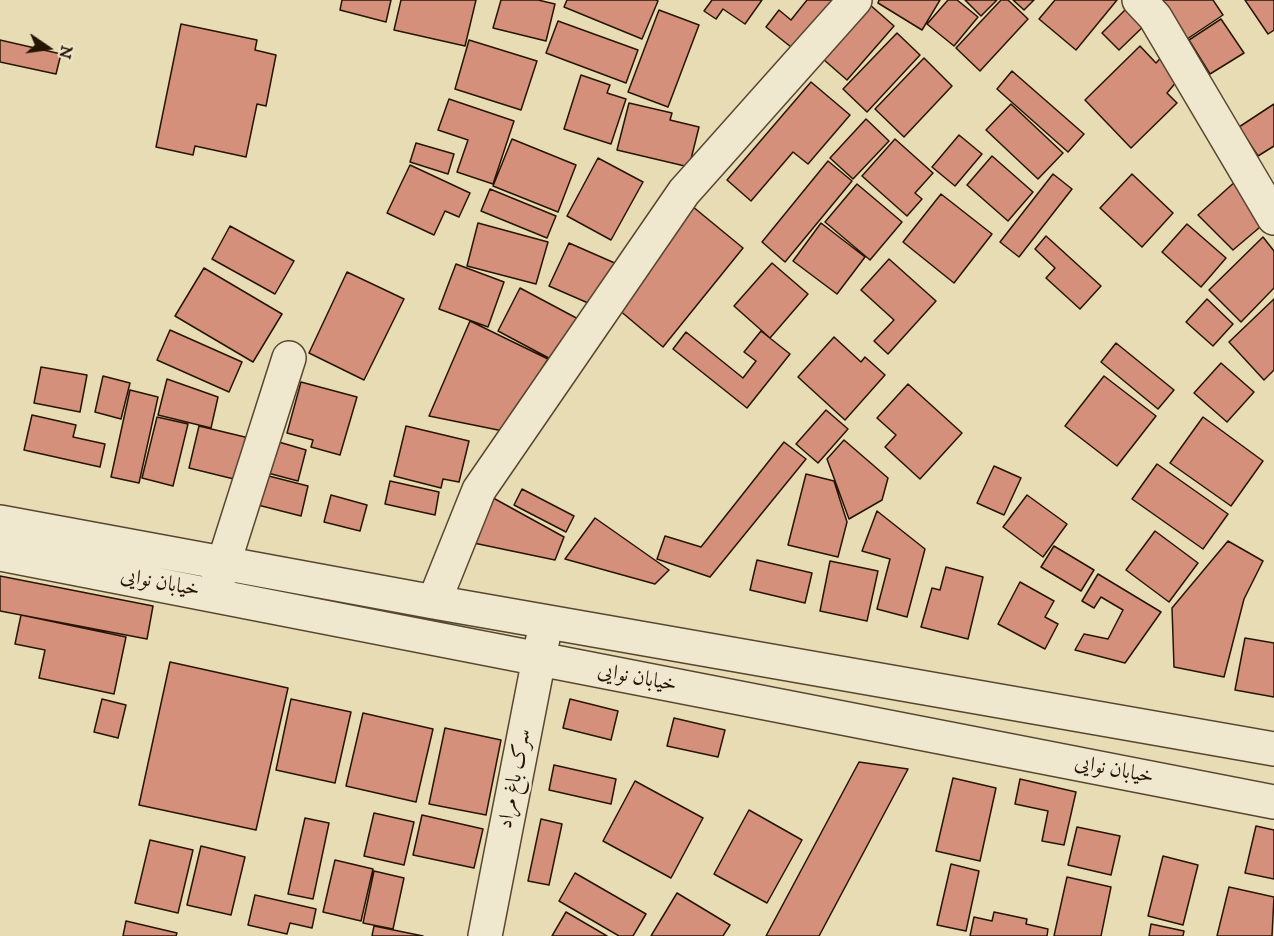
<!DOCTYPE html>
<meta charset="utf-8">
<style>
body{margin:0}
#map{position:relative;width:1274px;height:936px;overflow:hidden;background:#e8dcb4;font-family:"IM FELL DW Pica",serif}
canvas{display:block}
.north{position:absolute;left:18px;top:18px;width:60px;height:60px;-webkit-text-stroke:4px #f0e8ce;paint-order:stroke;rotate:103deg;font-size:16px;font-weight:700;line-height:24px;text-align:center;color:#271504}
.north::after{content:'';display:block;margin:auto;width:21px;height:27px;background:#271504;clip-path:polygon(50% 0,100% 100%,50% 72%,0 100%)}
</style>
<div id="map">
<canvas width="1274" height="936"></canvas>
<div class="north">N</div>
</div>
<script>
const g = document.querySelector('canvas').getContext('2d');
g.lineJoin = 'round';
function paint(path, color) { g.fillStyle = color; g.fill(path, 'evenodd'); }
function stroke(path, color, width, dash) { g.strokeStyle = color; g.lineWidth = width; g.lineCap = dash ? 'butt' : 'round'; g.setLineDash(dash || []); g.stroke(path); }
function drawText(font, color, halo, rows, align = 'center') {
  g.font = font + ' "IM FELL DW Pica",Amiri,serif'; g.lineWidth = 5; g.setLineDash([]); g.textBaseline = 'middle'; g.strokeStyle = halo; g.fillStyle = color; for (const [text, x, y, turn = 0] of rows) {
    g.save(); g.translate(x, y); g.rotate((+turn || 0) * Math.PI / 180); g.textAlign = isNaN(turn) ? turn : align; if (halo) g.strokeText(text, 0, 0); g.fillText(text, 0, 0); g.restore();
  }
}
const building = new Path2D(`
 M342,0H391L386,22L340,10Z
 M401,0H476L465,46L394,30Z
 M501,0H538L555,4L546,41L493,28Z
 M567,0H656L658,1L642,39L564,7Z
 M712,0H762L745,24L723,9L716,19L704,11Z
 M807,0H837L796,51L766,27L779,10L791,20Z
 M879,0H940L922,30L878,3Z
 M948,0H957L978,17L954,46L927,24Z
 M965,0H997L981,16Z
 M1001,0H1008L1028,19L980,71L956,48Z
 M1013,0H1034L1024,10Z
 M1055,0H1117L1076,50L1039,19Z
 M1160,0H1213L1223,15L1187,39Z
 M1245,0H1274V30L1268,34Z
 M1132,3L1149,21L1119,50L1102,33Z
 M869,4L894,26L847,80L823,59Z
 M659,10L699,25L668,107L628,92Z
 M1221,19L1244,53L1210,74L1189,40Z
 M558,21L638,50L626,83L546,53Z
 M181,24L257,40L255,50L276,55L266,106L257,104L246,157L195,146L193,155L156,147Z
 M897,33L920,55L867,112L843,89Z
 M0,40L61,54L56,74L0,62Z
 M469,40L537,61L521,110L455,89Z
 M1140,46L1156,63L1168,50L1183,74L1167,93L1177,103L1131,148L1085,100Z
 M924,58L952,86L904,137L875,109Z
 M1012,71L1084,134L1068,152L997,89Z
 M581,75L610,85L607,93L626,99L611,144L564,129Z
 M811,82L850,115L808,164L793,152L751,201L727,180Z
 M449,99L514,121L493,184L457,172L468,140L438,130Z
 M629,103L672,113L670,120L699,127L689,167L617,150Z
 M1011,104L1063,153L1038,179L986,130Z
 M1274,104V146L1258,156L1239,127Z
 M866,119L889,141L853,179L830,158Z
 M959,135L982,154L955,186L932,167Z
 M512,139L576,165L558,212L493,186Z
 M895,139L933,173L915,193L922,199L907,216L862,176Z
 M416,143L454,154L448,174L410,162Z
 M992,156L1033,192L1008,221L967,185Z
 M598,158L643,182L611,240L567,216Z
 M828,161L852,181L785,262L762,242Z
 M410,165L470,193L459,217L445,211L434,235L387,213Z
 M1053,174L1072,189L1019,257L1000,242Z
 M1132,174L1173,213L1142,247L1100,208Z
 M1237,180L1266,222L1233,250L1198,215Z
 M857,184L902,222L870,260L825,222Z
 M490,189L556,216L547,238L481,211Z
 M941,194L992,234L954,283L903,242Z
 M692,206L743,248L663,347L612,304Z
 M478,223L548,242L536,284L467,266Z
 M821,223L865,257L837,294L793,261Z
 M1187,224L1226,258L1201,287L1162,252Z
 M230,226L294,261L275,294L212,259Z
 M1046,236L1101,286L1080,309L1046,278L1055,268L1035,249Z
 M1263,237L1274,251V288L1241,322L1209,290Z
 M569,243L617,264L595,306L549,286Z
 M889,259L936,301L888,354L874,341L894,320L861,290Z
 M772,263L808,294L770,338L734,306Z
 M456,264L504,282L488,327L439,309Z
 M204,268L282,314L253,362L175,316Z
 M347,272L404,299L364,380L309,353Z
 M520,288L582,321L560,364L498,331Z
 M1207,299L1233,324L1213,346L1186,322Z
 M1274,299V370L1264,380L1229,342Z
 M470,321L548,359L503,431L429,416Z
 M170,330L242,362L229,392L157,360Z
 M761,331L790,354L747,408L673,349L686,332L743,378L756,361L744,352Z
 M834,337L861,362L865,357L885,375L845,420L798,377Z
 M1116,343L1174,390L1158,409L1101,362Z
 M1221,363L1254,392L1227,422L1194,393Z
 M41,367L87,375L80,412L34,403Z
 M103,376L130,383L121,419L95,412Z
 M1104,376L1156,416L1117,466L1065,426Z
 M167,379L218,397L211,428L158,415Z
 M301,382L357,397L340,455L311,447L313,440L287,433Z
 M908,384L962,433L920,479L885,447L896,435L877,418Z
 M130,390L158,397L139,483L111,477Z
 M826,410L848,429L818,463L796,444Z
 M32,415L76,425L73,437L105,444L100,467L24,450Z
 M157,417L188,424L173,486L142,478Z
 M1203,417L1263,461L1231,506L1170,463Z
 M199,426L249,438L238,480L189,468Z
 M406,426L469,441L459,482L443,479L441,488L394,476Z
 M272,440L306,450L298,481L264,472Z
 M844,440L888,478L882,500L849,519L827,459Z
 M784,442L806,459L710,577L657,559L665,536L701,547Z
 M1157,464L1228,514L1203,549L1132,499Z
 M994,466L1021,478L1004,515L977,503Z
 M257,473L308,486L301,516L250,503Z
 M806,474L834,481L847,522L838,557L788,545Z
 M390,481L439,492L435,515L385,504Z
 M522,489L574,516L566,532L514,505Z
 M486,494L564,537L555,560L464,541Z
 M331,495L367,505L360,531L324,522Z
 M1027,495L1067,524L1043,557L1003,527Z
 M877,511L925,549L907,617L877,609L890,559L862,551Z
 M595,518L669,570L655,584L565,559Z
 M1155,531L1198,563L1169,602L1126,570Z
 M1228,541L1263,561L1244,599L1224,677L1174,667L1172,608Z
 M1054,546L1094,570L1081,591L1041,567Z
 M757,560L812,573L805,603L750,590Z
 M830,561L878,571L867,621L820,611Z
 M946,567L983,577L968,639L921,627L932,588L940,590Z
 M1098,574L1161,612L1125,663L1075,650L1084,634L1108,639L1123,610L1101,597L1094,608L1082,601Z
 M0,576L153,606L147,639L0,611Z
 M1020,582L1054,601L1045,617L1058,624L1045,649L998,624Z
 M21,615L126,637L114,694L39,678L45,650L15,644Z
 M1245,638L1274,643V697L1235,690Z
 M170,662L288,688L256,830L139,805Z
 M102,699L126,705L118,738L94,732Z
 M291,699L351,712L335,783L276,770Z
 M570,699L618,711L611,740L563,728Z
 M363,713L433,729L416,802L346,786Z
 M674,718L725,730L718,757L667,746Z
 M445,728L501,740L486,815L429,804Z
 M859,762L908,769L819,936H766Z
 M554,765L616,779L611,804L549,790Z
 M953,778L996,788L980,861L936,851Z
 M1020,779L1076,792L1064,845L1042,841L1048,811L1015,804Z
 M635,781L703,818L671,878L603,841Z
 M749,810L802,840L767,903L714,874Z
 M374,813L414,822L404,865L364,856Z
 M422,815L483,829L474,868L413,855Z
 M305,818L329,823L313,899L288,894Z
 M541,819L562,824L549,885L528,881Z
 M1256,826L1274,830V879L1245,873Z
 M1077,827L1120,836L1111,875L1068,865Z
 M150,840L193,850L178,913L135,903Z
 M201,846L245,857L231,915L187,905Z
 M1163,856L1198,865L1183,925L1148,916Z
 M335,860L373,869L361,921L323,912Z
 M951,864L979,871L966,931L937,925Z
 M374,871L404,878L393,929L363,923Z
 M575,873L646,914L633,936H619L559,901Z
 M1067,877L1111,887L1101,936H1054Z
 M1229,887L1274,897L1272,936H1217Z
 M677,893L730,925L723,936H651Z
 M255,895L316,909L312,928L290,923L287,934L248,925Z
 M566,912L607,936H552Z
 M994,912L1027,919L1026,924L1048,929L1047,936H970L974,917L992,921Z
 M126,921L177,933L176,936H123Z
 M1151,924L1184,931L1183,936H1149Z
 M374,926L423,936H372Z`);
const minor = new Path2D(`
 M1139,0L1155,17L1274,218
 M0,522L434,602L1274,749
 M0,554L1274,802
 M218,581L289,358
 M434,602L479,490L684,192L855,0
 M485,936L543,638`);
const streetNames = [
 ["خیابان نوایی",160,584,11],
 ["خیابان نوایی",637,679,11],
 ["خیابان نوایی",1114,771,11],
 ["سرک باغ مراد",516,779,-79]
];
paint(building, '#d5907b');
stroke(building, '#271504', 1.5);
stroke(minor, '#574730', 36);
stroke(minor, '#f0e8ce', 33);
drawText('21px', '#271504', '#f0e8ce', streetNames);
</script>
